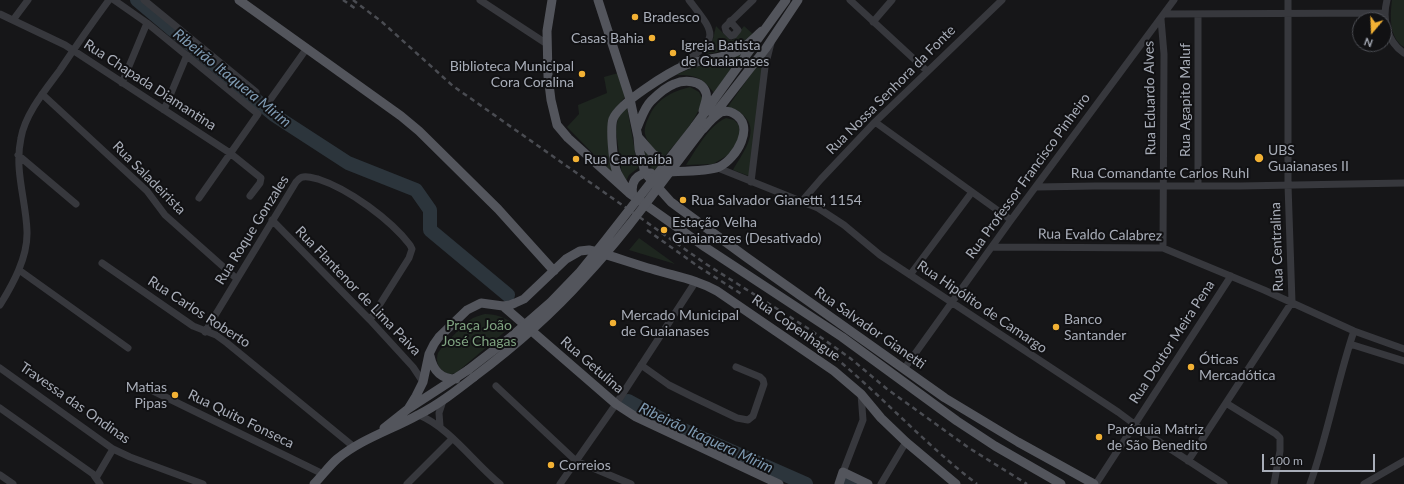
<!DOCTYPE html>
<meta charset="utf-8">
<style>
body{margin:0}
#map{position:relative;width:1404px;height:484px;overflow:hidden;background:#161618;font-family:Lato,sans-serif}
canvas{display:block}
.north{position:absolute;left:1352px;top:12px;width:40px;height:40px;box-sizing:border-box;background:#111113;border:1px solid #4d4f55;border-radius:50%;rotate:199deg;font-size:11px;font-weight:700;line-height:16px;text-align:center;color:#a8adb8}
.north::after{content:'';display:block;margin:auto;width:14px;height:18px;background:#f2b134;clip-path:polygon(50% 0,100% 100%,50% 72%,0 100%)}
.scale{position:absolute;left:1262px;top:454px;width:113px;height:18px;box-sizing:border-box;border:2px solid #a8adb8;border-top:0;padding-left:5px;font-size:12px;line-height:14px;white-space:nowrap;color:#a8adb8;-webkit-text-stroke:3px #111113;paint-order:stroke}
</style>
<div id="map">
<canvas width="1404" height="484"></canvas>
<div class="north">N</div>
<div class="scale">100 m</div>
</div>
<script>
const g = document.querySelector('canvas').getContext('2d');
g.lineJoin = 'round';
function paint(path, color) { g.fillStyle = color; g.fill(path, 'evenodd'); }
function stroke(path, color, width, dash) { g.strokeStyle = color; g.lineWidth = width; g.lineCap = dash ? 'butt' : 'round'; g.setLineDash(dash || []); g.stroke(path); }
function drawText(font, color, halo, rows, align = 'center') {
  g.font = font + ' Lato,sans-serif'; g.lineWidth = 4; g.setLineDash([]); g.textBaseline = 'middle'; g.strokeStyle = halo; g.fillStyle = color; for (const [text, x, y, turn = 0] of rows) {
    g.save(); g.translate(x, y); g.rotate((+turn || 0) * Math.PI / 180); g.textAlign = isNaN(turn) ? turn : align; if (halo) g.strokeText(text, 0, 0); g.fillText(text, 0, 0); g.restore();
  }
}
const green = new Path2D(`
 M1392,0H1404V47C1389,38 1390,16 1392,0Z
 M716,26L730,40H733L744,26L753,34C737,47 726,51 705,54L713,39Z
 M745,50L714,93C702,77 696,75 676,75L689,69L727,59Z
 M764,56L749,176L733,170C741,155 760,133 745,117C740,111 735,108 727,108Z
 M618,73L626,96L613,111L612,173L567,127L579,114L578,105L607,93L604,77Z
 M690,87L699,92L703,100C694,124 680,138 663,158C657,152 646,142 645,134C644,129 646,123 648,119C656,99 671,92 690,87Z
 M627,107L638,168L629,175L626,181L622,175L616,131L618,117Z
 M726,118L734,120L739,125L740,133L737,142L728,155L713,164L686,165C696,150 709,125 726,118Z
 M643,146L660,164L654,170L645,161Z
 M639,238L675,264L629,250Z
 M485,314C496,314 506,318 514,324L456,373C451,375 446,374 442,370C437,366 436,359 438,353C442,346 466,322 473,318C477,316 481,315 485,314Z`);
const river = new Path2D(`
 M137,0L274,115L348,163L416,190L430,210V230L508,295
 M628,401L674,426L806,484
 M843,484L849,483L852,484`);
const minor = new Path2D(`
 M114,0L147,23L258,114L199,198
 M144,0L256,92
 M480,0L547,44
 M850,0L927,71
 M1387,0C1382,19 1387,42 1404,53
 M0,14L65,45L230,153L261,178L260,183L250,196
 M1164,14L1385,13
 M1161,19L1164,54L1163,248
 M13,20L28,0
 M730,21L738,30L734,35L731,36L726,31L725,27L753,0
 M873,22L892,0
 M682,64C721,37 715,34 689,0
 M122,83L147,23
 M42,94L147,191L165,215L237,279
 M270,100L307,48
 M164,110L187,55
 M875,122L1011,220
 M18,155L76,204
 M718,168L818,208L844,225L880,255L1118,412L1149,435L1224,484
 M751,182L765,67L771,43
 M1198,186V14
 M1037,187L1095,186H1240L1404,183
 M802,201L821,179L875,122L1002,0
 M272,220L370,320L413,367L423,382
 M992,247L1163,248L1264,290L1354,331L1404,349
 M102,263L193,326L216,335L227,343L354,447
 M19,270L128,348
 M910,275L972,192
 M0,305C13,284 28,257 27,231C26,200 14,170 21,138C25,114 46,89 60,70C76,46 92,23 109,0
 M205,332L296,182C298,180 300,177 303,177C308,176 314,178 318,179C349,189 391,220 410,245L412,249L409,258L370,320
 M1350,344L1404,361
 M641,365L669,385L693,397L737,418L748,420L753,416L764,384L763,380L760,377L736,367
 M0,368L113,449L130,457L203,484
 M904,369L1011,220L1174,0
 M496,386L576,461L631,484
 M147,388L323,474
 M1226,403L1276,434L1280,438V451L1274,484
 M0,408L93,474L100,484
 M419,415C450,428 474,463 500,484
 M440,426L439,413L443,401
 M1188,461L1292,302L1288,185V0
 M843,472L863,420L861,394
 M0,475L13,484
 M96,478L113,449
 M407,484L452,439
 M560,484L616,404L696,281
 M881,484L906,442
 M1096,484L1231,276
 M1310,484C1328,434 1337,381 1354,331
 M1364,484L1404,461`);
const major = new Path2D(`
 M239,0L401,116L419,131L498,209L554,271
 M552,0L547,31L548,76L551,100L557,125L568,138L629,193L705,247L842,337L957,421L995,446L1061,484
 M598,0L630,99L638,137L639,149L645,173L671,202L746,257L945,398L1018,442L1094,484
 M713,116L766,48L798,0
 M695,126L786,0
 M637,128C641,119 644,108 651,101C657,95 666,87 674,84C683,80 702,79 706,93C708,98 704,105 703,111
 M638,137L653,154L671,166
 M664,172C678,171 706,172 719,167C736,159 757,125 733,113C730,111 725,111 721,112C714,116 708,123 703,129
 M625,186C622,181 618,176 616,170C613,160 610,128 613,119C619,103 669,72 686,65C702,59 720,59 736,52C745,48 754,38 762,31
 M633,196C630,182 636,173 651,173
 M503,306L616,404L636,417L779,484
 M430,356C433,370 440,379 456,379
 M408,409L416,396L423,382L429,354L434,344L439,337L467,310L481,303L503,306L510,305L515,303L524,299L566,259L580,251L589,250C610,255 631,263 652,269C674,276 696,279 717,291L834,371L861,394L881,418L906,442L956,484
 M384,428L408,409L468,370
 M314,484C322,476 329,466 337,459C361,439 391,430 418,415C438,405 456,391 474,377
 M839,484L843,472L868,484`);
const rail = new Path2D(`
 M343,0L356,9
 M353,0L382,22L453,86L706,264L809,329L850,358L887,389L969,448L1027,484
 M647,230L699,267L743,295
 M784,320C856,365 910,433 977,484`);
const majorBridge = new Path2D(`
 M468,370L512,336L551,302L579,273L604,242L695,126
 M474,377C514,347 551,315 584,278C627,232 663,180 701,131`);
const markers = [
 [635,17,4,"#f2b134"],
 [652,38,4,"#f2b134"],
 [673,53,4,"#f2b134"],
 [582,74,4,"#f2b134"],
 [1259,158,5,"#f2b134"],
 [576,159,4,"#f2b134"],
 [683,200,4,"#f2b134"],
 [664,230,4,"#f2b134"],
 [613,323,4,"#f2b134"],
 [1056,327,4,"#f2b134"],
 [1191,367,4,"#f2b134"],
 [175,395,4,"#f2b134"],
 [1099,437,4,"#f2b134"],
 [551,465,4,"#f2b134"]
];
const poiNames = [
 ["Bradesco",643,17],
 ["Casas Bahia",644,38,"right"],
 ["Igreja Batista",681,45],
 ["de Guaianases",681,61],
 ["Biblioteca Municipal",574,66,"right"],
 ["Cora Coralina",574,82,"right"],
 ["UBS",1268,150],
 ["Guaianases II",1268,166],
 ["Rua Caranaíba",584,159],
 ["Rua Salvador Gianetti, 1154",691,200],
 ["Estação Velha",672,222],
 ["Guaianazes (Desativado)",672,238],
 ["Mercado Municipal",621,315],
 ["de Guaianases",621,331],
 ["Banco",1064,319],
 ["Santander",1064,335],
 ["Óticas",1199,359],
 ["Mercadótica",1199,375],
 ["Matias",167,387,"right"],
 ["Pipas",167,403,"right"],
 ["Paróquia Matriz",1107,429],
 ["de São Benedito",1107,445],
 ["Correios",559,465]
];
const streetNames = [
 ["Rua Chapada Diamantina",150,85,33],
 ["Rua Nossa Senhora da Fonte",891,90,-45],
 ["Rua Eduardo Alves",1150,98,-91],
 ["Rua Agapito Maluf",1185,100,-90],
 ["Rua Comandante Carlos Ruhl",1160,173],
 ["Rua Professor Francisco Pinheiro",1028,176,-54],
 ["Rua Saladeirista",149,178,45],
 ["Rua Roque Gonzales",252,230,-58],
 ["Rua Evaldo Calabrez",1100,235,1],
 ["Rua Centralina",1277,247,-92],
 ["Rua Flantenor de Lima Paiva",358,291,46],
 ["Rua Hipólito de Camargo",982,307,34],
 ["Rua Carlos Roberto",199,312,33],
 ["Rua Copenhague",796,328,35],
 ["Rua Salvador Gianetti",870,328,35],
 ["Rua Doutor Meira Pena",1172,342,-57],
 ["Rua Getulina",592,365,41],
 ["Travessa das Ondinas",75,403,35],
 ["Rua Quito Fonseca",241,419,26]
];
const parkNames = [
 ["Praça João",479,325],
 ["José Chagas",479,341]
];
const waterNames = [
 ["Ribeirão Itaquera Mirim",232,78,39],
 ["Ribeirão Itaquera Mirim",706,438,25]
];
paint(green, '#1e261f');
stroke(river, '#2c353c', 14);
stroke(minor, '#37383d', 7);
stroke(major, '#53555c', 9);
stroke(rail, '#4a4c52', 2.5, [5, 4]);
stroke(majorBridge, '#53555c', 9);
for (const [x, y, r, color] of markers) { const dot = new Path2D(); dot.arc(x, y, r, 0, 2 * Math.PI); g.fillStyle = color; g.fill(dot); stroke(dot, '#111113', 1.5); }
drawText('14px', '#a8adb8', '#111113', poiNames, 'left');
drawText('14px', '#a8adb8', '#111113', streetNames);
drawText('14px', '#7fa381', '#111113', parkNames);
drawText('italic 15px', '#7f9bb3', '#111113', waterNames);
</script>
